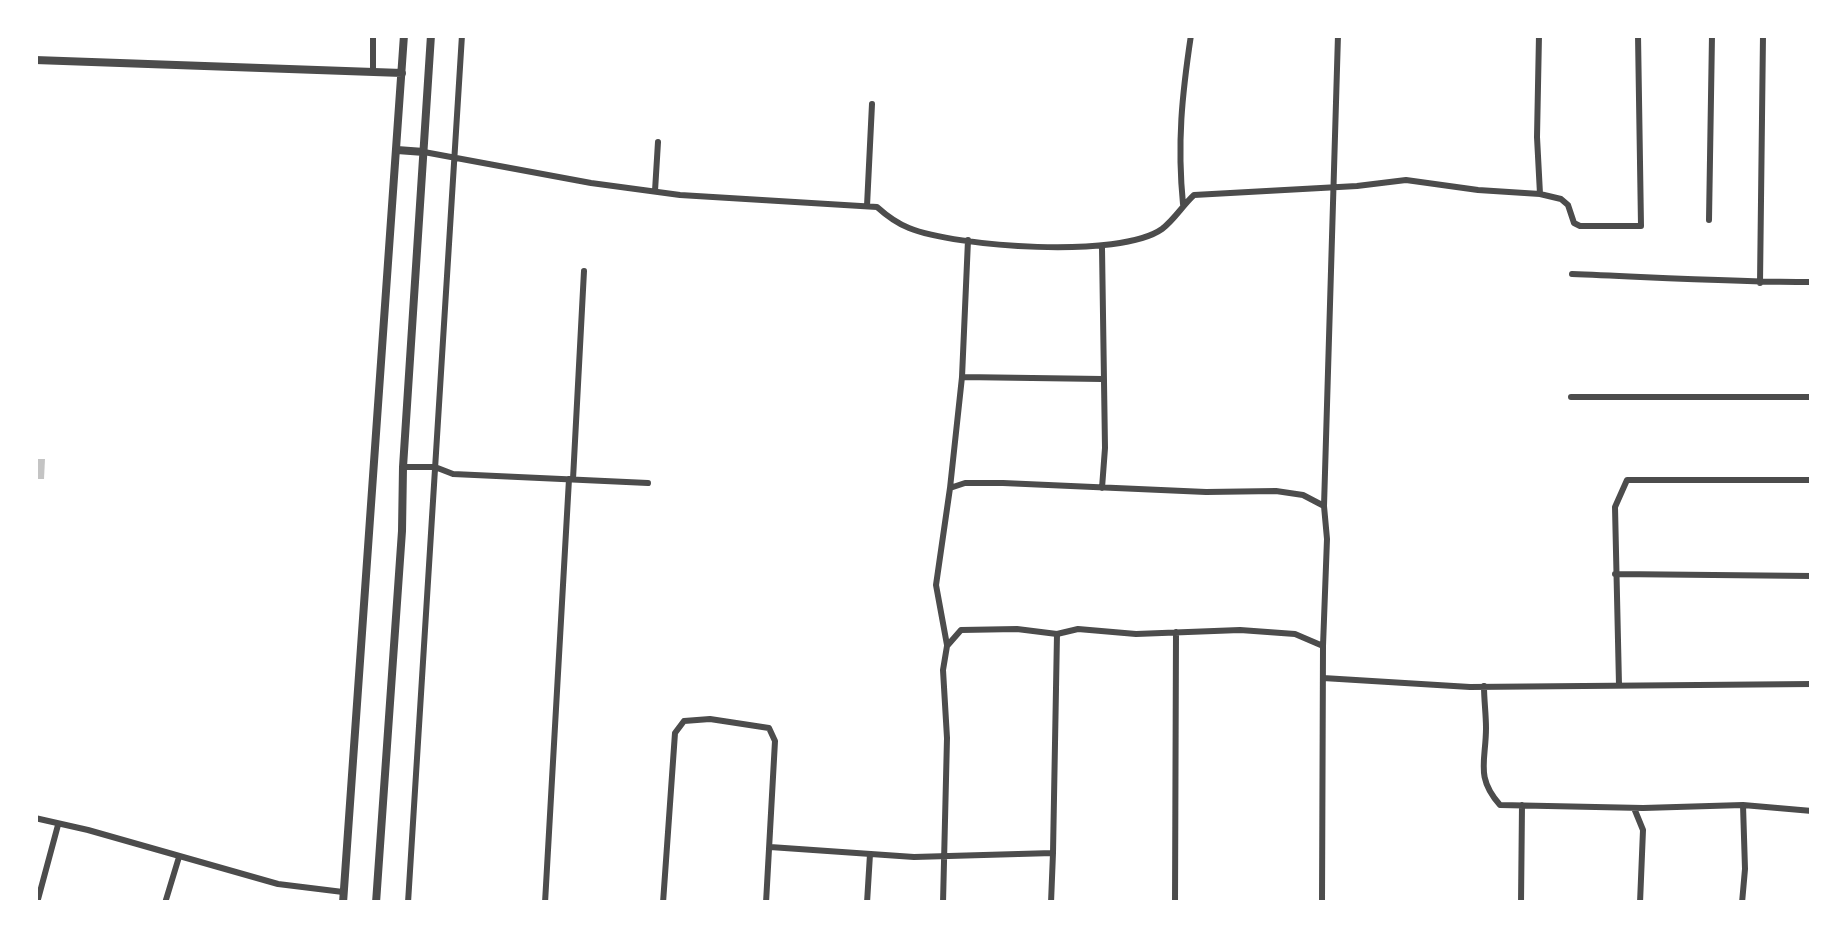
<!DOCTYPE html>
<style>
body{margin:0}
#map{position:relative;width:1847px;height:938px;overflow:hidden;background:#fff;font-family:Overpass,sans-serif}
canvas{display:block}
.frame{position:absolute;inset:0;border:38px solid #fff;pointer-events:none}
</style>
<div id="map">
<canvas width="1847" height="938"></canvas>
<div class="frame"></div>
</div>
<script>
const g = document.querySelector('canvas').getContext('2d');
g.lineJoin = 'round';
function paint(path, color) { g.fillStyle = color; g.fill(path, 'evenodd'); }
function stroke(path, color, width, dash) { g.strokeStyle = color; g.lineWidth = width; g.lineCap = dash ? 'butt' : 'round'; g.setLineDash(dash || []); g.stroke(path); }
const building = new Path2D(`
 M35,459H45L44,479H35Z`);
const minor = new Path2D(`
 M1539,35L1537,137L1540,194
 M373,72V35
 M424,152L591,183L680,195L877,207C887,216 896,223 909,228C956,247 1120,259 1162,229C1174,220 1183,205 1194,195L1357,186L1406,180L1478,190L1540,194L1561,199L1568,205L1574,223L1580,226H1641L1638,35
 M655,191L658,142
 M1183,204C1177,143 1182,95 1191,35
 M867,206L872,104
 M1709,220L1712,35
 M1102,248L1105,448L1102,488
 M1572,274C1652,277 1732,282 1812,282
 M1760,283L1763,35
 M35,355V359
 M962,377L968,240
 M1571,397H1812
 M403,467H435L453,474L648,483
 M573,479L584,271
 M950,488L962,377L1102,379
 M1324,506L1338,35
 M1615,574L1812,576
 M947,645L936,585L950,488L965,483H1003L1206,492L1276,491L1303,495L1324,506L1327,539L1323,646
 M1323,678L1470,687L1812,684
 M1619,685L1615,507L1627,480H1812
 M1484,686C1484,700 1486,714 1486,728C1486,761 1475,777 1500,805L1643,808L1743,805L1812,811
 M1634,808L1643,830L1640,903
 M35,818L88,830L278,884L343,892
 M770,847L914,857L1053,853L1051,903
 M1053,853L1057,634
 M37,903L58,825
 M165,903L179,857
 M408,903L462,35
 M545,903L569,479
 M663,903L675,733L684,721L710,719L769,728L775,741L766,903
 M867,903L870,854
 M943,903L947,738L943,670L947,646L961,630L1017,629L1057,634L1078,629L1136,634L1240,630L1295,634L1323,646L1322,903
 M1175,903L1176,632
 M1521,903L1522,805
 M1742,903L1745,869L1743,805`);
const tertiary = new Path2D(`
 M35,60L402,73
 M397,150L424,152
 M343,903L404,35
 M376,903L402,531L403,467L431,35`);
paint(building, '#c4c4c4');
stroke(minor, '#4c4c4c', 6);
stroke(tertiary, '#4c4c4c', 8);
</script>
